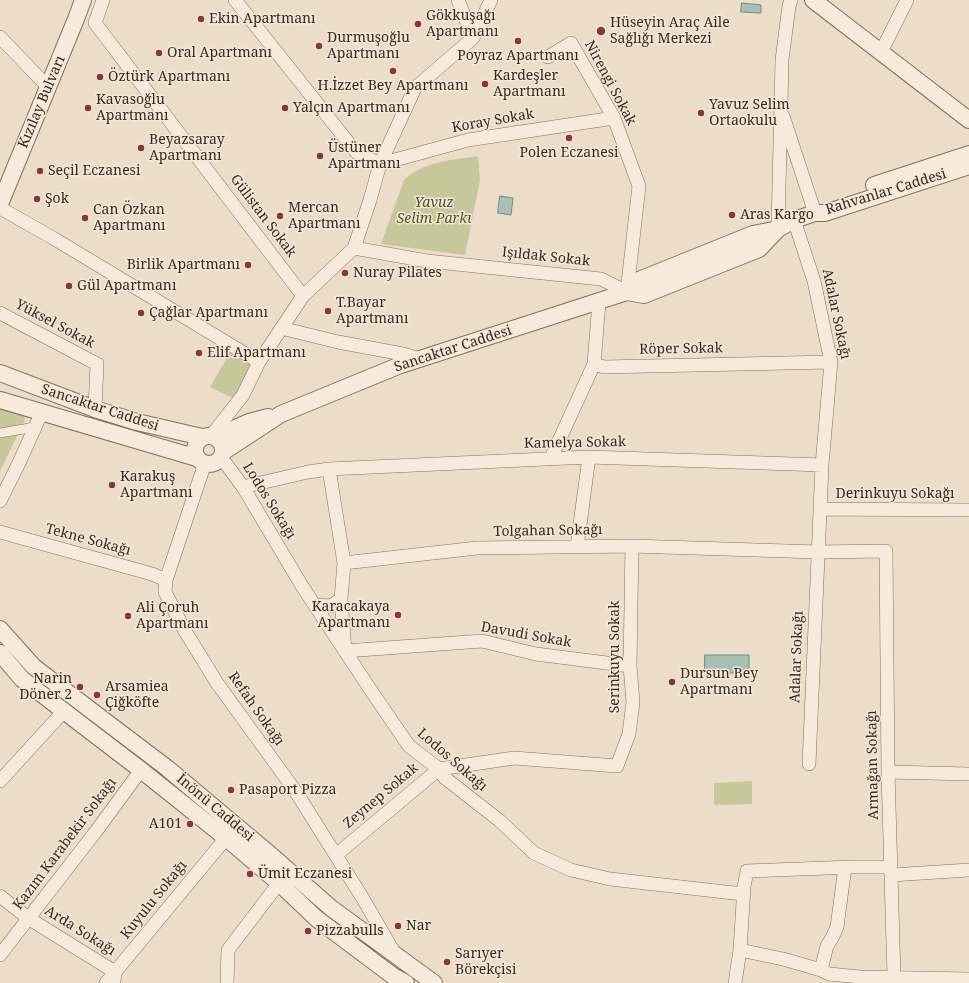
<!DOCTYPE html>
<meta charset="utf-8">
<style>
body{margin:0}
canvas{display:block;background:#ebddc7}
</style>
<canvas width="969" height="983"></canvas>
<script>
const g = document.querySelector('canvas').getContext('2d');
g.lineJoin = 'round';
function paint(path, color) { g.fillStyle = color; g.fill(path, 'evenodd'); }
function stroke(path, color, width, dash) { g.strokeStyle = color; g.lineWidth = width; g.lineCap = dash ? 'butt' : 'round'; g.setLineDash(dash || []); g.stroke(path); }
function drawText(font, color, halo, rows, align = 'center') {
  g.font = font + ' "Noto Serif",serif'; g.lineWidth = 3; g.setLineDash([]); g.textBaseline = 'middle'; g.strokeStyle = halo; g.fillStyle = color; for (const [text, x, y, turn = 0] of rows) {
    g.save(); g.translate(x, y); g.rotate((+turn || 0) * Math.PI / 180); g.textAlign = isNaN(turn) ? turn : align; if (halo) g.strokeText(text, 0, 0); g.fillText(text, 0, 0); g.restore();
  }
}
const green = new Path2D(`
 M478,156L480,180L465,255L381,244L404,180C424,161 453,160 478,156Z
 M232,349L255,362L235,399L210,387Z
 M0,409L22,411L25,420L0,471Z
 M752,781V804L714,805V783Z`);
const water = new Path2D(`
 M742,3L761,5V13L741,12Z
 M500,196L513,198L511,215L498,213Z
 M705,655H749V673H705Z`);
const pedestrian = new Path2D(`
 M0,433L35,427`);
const minor = new Path2D(`
 M103,0L95,23L303,296
 M235,0L356,152L380,164L468,140L614,118
 M458,0L473,38
 M0,37L48,87
 M881,52L907,0
 M783,116L815,213
 M0,208L53,238L259,362
 M794,220L814,281L831,362L822,465L809,764
 M778,229L782,60L789,6L791,0
 M354,248L427,261L601,279L627,292L639,186L614,118L571,43L548,57
 M599,302L594,364L604,367L831,362
 M0,313L97,364L95,409
 M281,328L338,342L403,354L421,359
 M211,436L243,395L259,362L303,296L354,248L370,200L380,164L415,88L473,38L491,0
 M221,457L243,487L302,586L372,692L409,746L439,769L445,778L500,821L534,853L571,870L610,879L743,894
 M551,458L594,364
 M205,463L166,580L165,592L185,631L217,683L296,792L362,897L395,954
 M329,469L344,563
 M243,487L308,472L329,469L589,457L822,465
 M0,501L18,465L42,412
 M820,509L969,510
 M0,532L152,574L166,580
 M577,547L589,457
 M341,599L345,651L482,641L536,654L630,666
 M315,605L331,606L341,599L344,563L477,548L632,546L818,552L886,551L888,772L894,977
 M888,772L969,774
 M0,781L63,712
 M336,855L439,769L514,758L617,766L629,734L633,702L630,666L632,546
 M891,875L969,870
 M0,896L28,918L115,972L114,981
 M740,950L783,959L821,970L829,974L860,977L969,979
 M0,955L97,830L141,770
 M821,970L827,946L832,938L837,927L845,867
 M106,983L226,838
 M227,983L228,950L279,883
 M735,983L740,950L744,887L747,871L853,867H891`);
const tertiary = new Path2D(`
 M813,0L969,120
 M874,185L969,154
 M0,204L76,19L83,0
 M627,292L644,295L759,249L778,229
 M0,373L95,409L137,422L202,437
 M0,400L197,458
 M195 450a14 14 0 1 1 28 0a14 14 0 1 1-28 0Z
 M215,437L249,422L268,417
 M223,452L281,414L398,366L627,292L639,280L753,234L778,229L794,220L815,213H825L969,166
 M0,629L34,667L167,768L273,857L331,908L434,983
 M0,653L22,679L141,770L226,838L279,883L317,919L393,976L406,983`);
const markers = [
 [201,19,4,"#8e333b"],
 [418,24,4,"#8e333b"],
 [601,31,5,"#8e333b"],
 [518,41,4,"#8e333b"],
 [319,46,4,"#8e333b"],
 [159,53,4,"#8e333b"],
 [393,71,4,"#8e333b"],
 [100,77,4,"#8e333b"],
 [485,84,4,"#8e333b"],
 [88,108,4,"#8e333b"],
 [285,108,4,"#8e333b"],
 [701,113,4,"#8e333b"],
 [569,138,4,"#8e333b"],
 [141,148,4,"#8e333b"],
 [320,156,4,"#8e333b"],
 [40,171,4,"#8e333b"],
 [37,199,4,"#8e333b"],
 [732,215,4,"#8e333b"],
 [280,216,4,"#8e333b"],
 [85,218,4,"#8e333b"],
 [248,265,4,"#8e333b"],
 [345,273,4,"#8e333b"],
 [69,286,4,"#8e333b"],
 [328,311,4,"#8e333b"],
 [141,313,4,"#8e333b"],
 [199,353,4,"#8e333b"],
 [112,485,4,"#8e333b"],
 [398,615,4,"#8e333b"],
 [128,616,4,"#8e333b"],
 [672,682,4,"#8e333b"],
 [80,687,4,"#8e333b"],
 [97,695,4,"#8e333b"],
 [231,790,4,"#8e333b"],
 [190,824,4,"#8e333b"],
 [250,874,4,"#8e333b"],
 [398,926,4,"#8e333b"],
 [308,931,4,"#8e333b"],
 [447,962,4,"#8e333b"]
];
const poiNames = [
 ["Gökkuşağı",426,16],
 ["Apartmanı",426,32],
 ["Ekin Apartmanı",209,19],
 ["Hüseyin Araç Aile",610,23],
 ["Sağlığı Merkezi",610,39],
 ["Durmuşoğlu",327,38],
 ["Apartmanı",327,54],
 ["Oral Apartmanı",167,53],
 ["Poyraz Apartmanı",518,56,"center"],
 ["Kardeşler",493,76],
 ["Apartmanı",493,92],
 ["Öztürk Apartmanı",108,77],
 ["H.İzzet Bey Apartmanı",393,86,"center"],
 ["Kavasoğlu",96,100],
 ["Apartmanı",96,116],
 ["Yavuz Selim",709,105],
 ["Ortaokulu",709,121],
 ["Yalçın Apartmanı",293,108],
 ["Beyazsaray",149,140],
 ["Apartmanı",149,156],
 ["Üstüner",328,148],
 ["Apartmanı",328,164],
 ["Polen Eczanesi",569,153,"center"],
 ["Seçil Eczanesi",48,171],
 ["Şok",45,199],
 ["Mercan",288,208],
 ["Apartmanı",288,224],
 ["Can Özkan",93,210],
 ["Apartmanı",93,226],
 ["Aras Kargo",740,215],
 ["Birlik Apartmanı",240,265,"right"],
 ["Nuray Pilates",353,273],
 ["Gül Apartmanı",77,286],
 ["T.Bayar",336,303],
 ["Apartmanı",336,319],
 ["Çağlar Apartmanı",149,313],
 ["Elif Apartmanı",207,353],
 ["Karakuş",120,477],
 ["Apartmanı",120,493],
 ["Karacakaya",390,607,"right"],
 ["Apartmanı",390,623,"right"],
 ["Ali Çoruh",136,608],
 ["Apartmanı",136,624],
 ["Dursun Bey",680,674],
 ["Apartmanı",680,690],
 ["Narin",72,679,"right"],
 ["Döner 2",72,695,"right"],
 ["Arsamiea",105,687],
 ["Çiğköfte",105,703],
 ["Pasaport Pizza",239,790],
 ["A101",182,824,"right"],
 ["Ümit Eczanesi",258,874],
 ["Nar",406,926],
 ["Pizzabulls",316,931],
 ["Sarıyer",455,954],
 ["Börekçisi",455,970]
];
const streetNames = [
 ["Nirengi Sokak",610,83,62],
 ["Kızılay Bulvarı",42,102,-67],
 ["Koray Sokak",493,121,-10],
 ["Rahvanlar Caddesi",886,192,-17],
 ["Gülistan Sokak",263,216,53],
 ["Işıldak Sokak",546,257,6],
 ["Adalar Sokağı",836,314,78],
 ["Yüksel Sokak",55,324,28],
 ["Sancaktar Caddesi",453,349,-18],
 ["Röper Sokak",681,349,-1],
 ["Sancaktar Caddesi",100,408,18],
 ["Kamelya Sokak",575,443,-1],
 ["Derinkuyu Sokağı",895,494],
 ["Lodos Sokağı",269,501,58],
 ["Tolgahan Sokağı",548,531,-1],
 ["Tekne Sokağı",88,540,15],
 ["Davudi Sokak",526,635,10],
 ["Serinkuyu Sokak",615,657,-90],
 ["Adalar Sokağı",797,657,-88],
 ["Refah Sokağı",256,709,55],
 ["Lodos Sokağı",452,760,41],
 ["Armağan Sokağı",873,765,-91],
 ["Zeynep Sokak",381,796,-40],
 ["İnönü Caddesi",215,808,40],
 ["Kazım Karabekir Sokağı",65,844,-53],
 ["Kuyulu Sokağı",154,900,-51],
 ["Arda Sokağı",80,931,32]
];
const parkNames = [
 ["Yavuz",434,203],
 ["Selim Parkı",434,219]
];
paint(green, '#c6c89c');
paint(water, '#a8bfb6');
stroke(water, '#6f8c83', 1);
stroke(pedestrian, '#85705e', 10);
stroke(minor, '#85705e', 14);
stroke(tertiary, '#85705e', 18);
stroke(pedestrian, '#f6ebda', 9);
stroke(minor, '#f6ebda', 13);
stroke(tertiary, '#f6ebda', 16);
for (const [x, y, r, color] of markers) { const dot = new Path2D(); dot.arc(x, y, r, 0, 2 * Math.PI); g.fillStyle = color; g.fill(dot); stroke(dot, '#f3e8d6', 1.5); }
drawText('14px', '#362920', '#f3e8d6', poiNames, 'left');
drawText('14px', '#362920', '#f3e8d6', streetNames);
drawText('italic 14px', '#4a5129', '#f3e8d6', parkNames);
</script>
